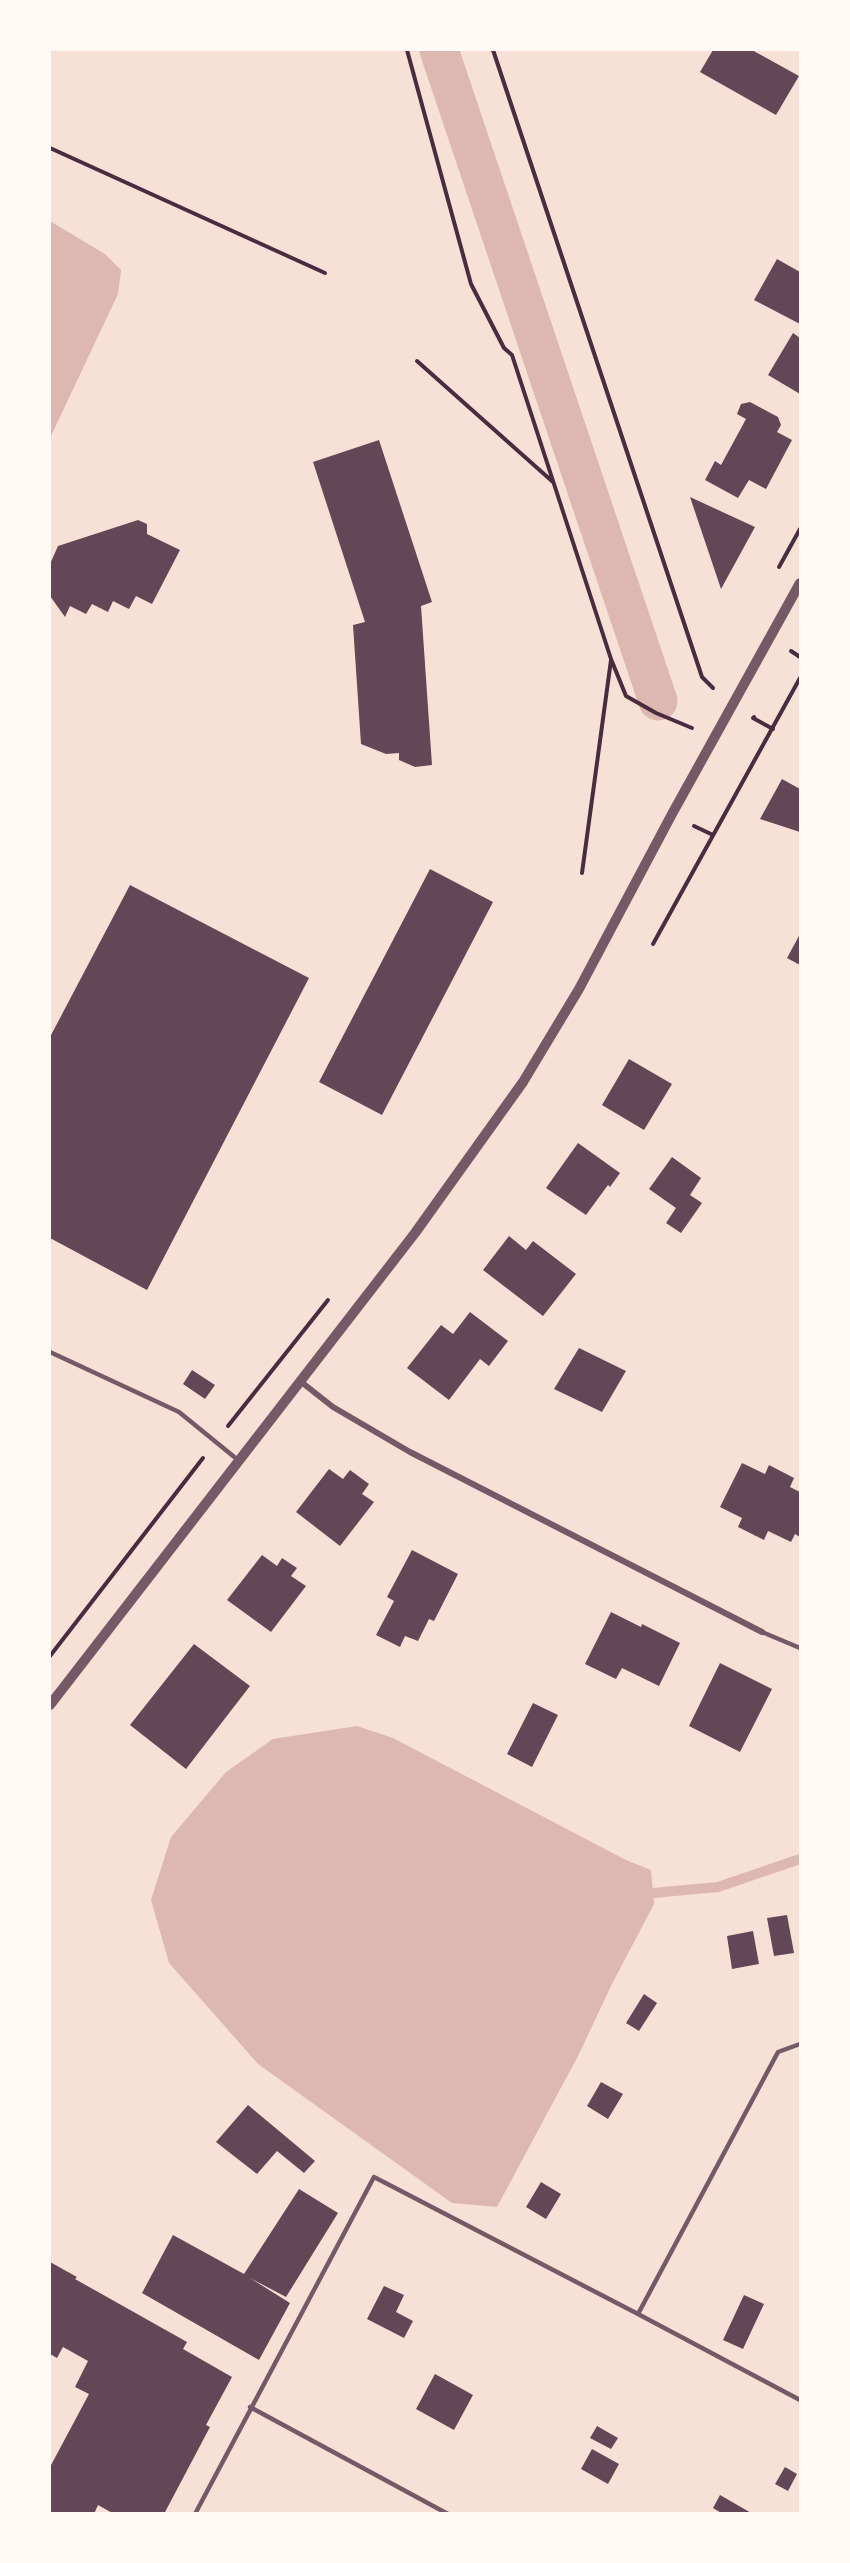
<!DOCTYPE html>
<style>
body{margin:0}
#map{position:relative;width:850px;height:2563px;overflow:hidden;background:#f7e1d7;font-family:"PT Sans",sans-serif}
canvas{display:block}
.frame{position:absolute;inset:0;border:51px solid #fffaf5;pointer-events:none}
</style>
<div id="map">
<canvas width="850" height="2563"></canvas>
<div class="frame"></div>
</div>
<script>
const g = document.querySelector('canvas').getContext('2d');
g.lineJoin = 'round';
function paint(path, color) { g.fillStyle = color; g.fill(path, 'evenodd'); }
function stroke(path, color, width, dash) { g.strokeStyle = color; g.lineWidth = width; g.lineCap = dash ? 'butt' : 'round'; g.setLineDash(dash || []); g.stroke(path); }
const water = new Path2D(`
 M50,221L105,254L121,270L118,294L50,438Z
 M357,1726L393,1738L626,1860L651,1870L654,1904L612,1984L578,2056L497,2207L452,2203L258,2064L169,1963L151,1900L171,1837L226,1772L273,1739Z`);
const stream = new Path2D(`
 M653,1893L718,1887L800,1859`);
const canal = new Path2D(`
 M439,50L658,701`);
const building = new Path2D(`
 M713,50H752L799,76L776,115L700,72Z
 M777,259L800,272V324L754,300Z
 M793,333L800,338V394L768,375Z
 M750,402L778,417L781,425L777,432L792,440L766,489L749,480L738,498L705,480L715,461L721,465L746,419L737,414L741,404Z
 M379,440L432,602L421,606L432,765L415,767L399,760V753L386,754L361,744L353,625L365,622L313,462Z
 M690,497L755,527L721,589Z
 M138,520L147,524V534L180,550L152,604L136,596L129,609L113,601L108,612L92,604L86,614L70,606L65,617L50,596V564L58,546Z
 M782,779L800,789V832L760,819Z
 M430,869L493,902L382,1115L319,1082Z
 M130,885L309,978L147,1290L50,1238V1037Z
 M800,934V965L787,958Z
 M629,1059L672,1084L644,1130L602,1105Z
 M578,1143L620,1173L610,1187L608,1185L586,1215L546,1188Z
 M672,1157L701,1178L690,1195L702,1203L681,1233L666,1223L676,1208L649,1189Z
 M509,1236L526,1250L533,1241L576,1274L543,1316L483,1270Z
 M470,1312L508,1341L489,1366L480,1359L449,1400L407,1368L441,1325L453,1334Z
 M579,1348L626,1371L602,1412L554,1389Z
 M192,1370L215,1385L205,1399L183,1384Z
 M742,1463L765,1474L769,1465L794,1478L790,1487L800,1492V1537L795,1534L791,1542L768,1531L764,1540L738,1527L742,1518L720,1507Z
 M329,1469L343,1479L350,1470L369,1484L362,1494L374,1502L340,1546L296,1512Z
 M412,1550L458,1574L434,1621L429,1619L418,1641L405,1636L400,1647L376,1635L394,1601L387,1597Z
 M262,1555L277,1566L282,1558L297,1568L291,1576L306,1586L271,1632L227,1600Z
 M611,1612L641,1627L642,1624L680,1643L659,1686L622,1668L616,1679L585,1664Z
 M194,1644L250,1686L186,1769L130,1725Z
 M720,1663L772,1689L740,1752L689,1726Z
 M533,1703L558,1715L532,1767L507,1754Z
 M787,1915L794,1953L774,1956L767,1918Z
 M753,1931L759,1964L732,1969L727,1936Z
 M644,1994L657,2003L639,2031L626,2023Z
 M601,2082L623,2094L608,2119L587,2106Z
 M248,2105L315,2161L304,2173L277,2151L257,2174L216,2142Z
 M541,2182L561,2194L546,2219L526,2207Z
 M299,2189L338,2213L286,2297L250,2278L290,2303L259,2360L142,2293L173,2235L244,2274Z
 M50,2262L77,2277L75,2279L187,2342L183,2349L232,2377L206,2425L210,2427L164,2514H114L98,2505L94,2514H50V2467L89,2394L75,2387L88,2361L63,2347L57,2358L50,2354Z
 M384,2286L404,2295L396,2312L413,2321L404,2338L367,2319Z
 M744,2295L764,2304L743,2349L723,2340Z
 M435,2374L473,2395L454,2430L416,2409Z
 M597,2426L618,2438L611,2449L590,2438Z
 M592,2449L619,2464L608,2484L581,2469Z
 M785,2467L797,2474L788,2491L775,2484Z
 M720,2495L753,2514H723L713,2508Z`);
const path = new Path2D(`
 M407,50L471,284L504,348L512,355L611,659L626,696L656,713L692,728
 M493,50L702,677L713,688
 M50,148L325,273
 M417,361L553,482
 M779,567L800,529
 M791,651L800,657
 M754,717L753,718L773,729
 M694,826L713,835
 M582,873L611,660
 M653,944L800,678
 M228,1426L328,1300
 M50,1656L203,1458`);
const service = new Path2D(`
 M50,1352L179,1412L238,1460
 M762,1632L800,1648
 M800,2044L778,2052L638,2314L800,2400
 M250,2407L448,2514
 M195,2514L374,2177L638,2314`);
const minor = new Path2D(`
 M300,1381L333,1407L410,1452L762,1632`);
const tertiary = new Path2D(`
 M50,1705L415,1233L523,1082L579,989L672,814L800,583`);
paint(water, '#dcb8b0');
stroke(stream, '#dcb8b0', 10);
stroke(canal, '#dcb8b0', 39);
paint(building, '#644757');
stroke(path, '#4a2c40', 4);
stroke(service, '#755966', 4.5);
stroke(minor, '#755966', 6);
stroke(tertiary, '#755966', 10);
</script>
